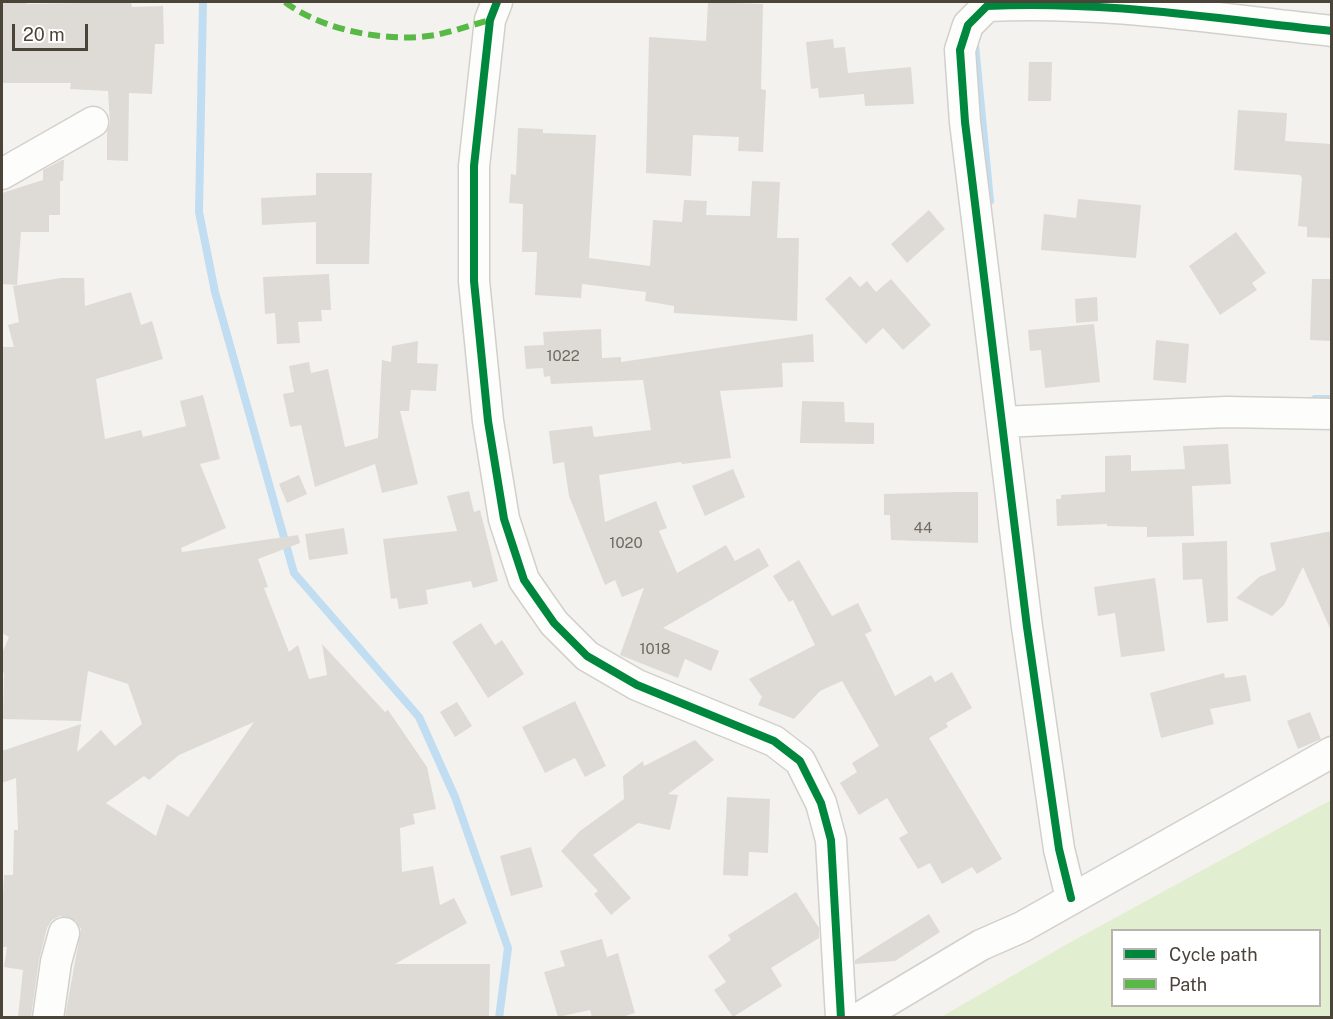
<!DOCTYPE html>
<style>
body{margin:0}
#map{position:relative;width:1333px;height:1019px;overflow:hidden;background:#f4f2ee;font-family:"Public Sans",sans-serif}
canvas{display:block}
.frame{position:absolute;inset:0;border:3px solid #4b4439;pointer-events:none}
.legend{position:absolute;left:1111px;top:929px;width:210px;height:78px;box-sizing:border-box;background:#fff;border:2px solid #b7b4b0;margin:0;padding:8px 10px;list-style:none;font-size:18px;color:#4b4439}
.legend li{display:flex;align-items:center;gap:12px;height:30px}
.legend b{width:30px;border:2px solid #b7b4b0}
.scale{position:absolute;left:12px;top:24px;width:76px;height:27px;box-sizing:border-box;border:3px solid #4b4439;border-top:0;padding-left:8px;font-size:18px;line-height:21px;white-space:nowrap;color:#4b4439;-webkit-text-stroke:4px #fff;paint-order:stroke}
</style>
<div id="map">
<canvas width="1333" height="1019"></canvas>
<div class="frame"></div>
<ul class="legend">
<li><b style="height:8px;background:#00873e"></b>Cycle path</li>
<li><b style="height:8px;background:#58b947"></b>Path</li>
</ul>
<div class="scale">20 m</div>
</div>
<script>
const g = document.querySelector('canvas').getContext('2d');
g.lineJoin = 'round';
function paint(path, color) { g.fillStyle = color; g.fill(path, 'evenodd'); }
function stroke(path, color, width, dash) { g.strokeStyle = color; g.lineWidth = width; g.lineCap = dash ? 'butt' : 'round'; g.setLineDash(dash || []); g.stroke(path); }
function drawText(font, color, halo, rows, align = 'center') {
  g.font = font + ' "Public Sans",sans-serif'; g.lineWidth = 4.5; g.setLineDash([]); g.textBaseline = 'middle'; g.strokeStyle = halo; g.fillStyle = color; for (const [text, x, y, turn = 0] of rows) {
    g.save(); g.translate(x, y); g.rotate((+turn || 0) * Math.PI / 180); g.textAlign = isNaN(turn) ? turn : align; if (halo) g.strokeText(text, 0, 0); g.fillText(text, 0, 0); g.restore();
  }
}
const green = new Path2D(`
 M1331,800V1017H941L1069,943ZM1112,930H1320V1006H1112Z`);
const stream = new Path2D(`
 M203,2L199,212L215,292L294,573L419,717L455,797L508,948L499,1018
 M975,45L990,201
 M1315,399H1332`);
const building = new Path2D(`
 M2,2H28L27,4L131,2L132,7L163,6L164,44H155L152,94L129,93L128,161L107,160V131L110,123L108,91L70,89L71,83H2Z
 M708,2L763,4L761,89L766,90L763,152L738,151L739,137L693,135L691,176L646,173L649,37L706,41Z
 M833,39L834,48L845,47L848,73L911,67L914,104L865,106L864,94L819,98L818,88L811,89L806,42Z
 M1029,62H1052L1051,101H1028Z
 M1238,110L1287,113L1285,141L1332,144V238L1307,237V227L1298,226L1302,178L1300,175L1234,170Z
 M518,128L543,129V133L596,135L589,258L650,266L653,220L682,222L684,200L707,201L706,215L750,216L752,181L780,182L777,238H799L797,321L674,313V306L645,301L646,292L582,284L581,298L535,295L537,252H522L523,204L509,203L511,174L516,175Z
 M62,160H64L63,181H60V215H49V232H21L17,285L2,284V193L43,180V170Z
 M316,173H372L369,264H316V222L262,225L261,198L316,195Z
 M1078,199L1141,205L1136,258L1041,250L1044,214L1076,218Z
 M929,210L945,229L907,263L891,244Z
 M1236,232L1266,273L1252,283L1257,290L1220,315L1189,266Z
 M329,274L331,310H321L322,321L298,322L300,343L277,344L275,313L265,314L263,277Z
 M850,276L860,287L867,281L876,292L891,279L931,325L903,350L883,328L866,344L825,299Z
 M61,278H84L85,306L131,292L141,325L152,321L163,359L96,379L105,439L141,430L143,437L186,426L180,401L203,395L220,459L200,464L226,528L181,548L182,552L298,535L300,543L258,559L268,587L264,588L289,652L298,645L309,679L327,675L322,644L385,712L388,710L427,767L436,809L413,814L415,824L400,828L402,872L433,866L440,905L454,898L467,923L395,964H490L489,1017H65L81,929L76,921L60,916L52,920L47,928L39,960L31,1017H18L23,970L4,967L7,947H2V918L4,875H13L14,830H18L16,778L2,783V751L81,724L77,752L101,730L115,746L142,724L128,684L88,671L81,721L3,719L4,673L2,672V653L9,637L2,633V347H14L8,325L19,322L13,286ZM254,722L188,817L167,804L156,836L106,803L144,776L149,780L179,755Z
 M1312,279H1332V341L1310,340Z
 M1097,297L1098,321L1076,323L1075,299Z
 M1094,324L1100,382L1045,388L1041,350L1030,351L1028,330Z
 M601,329L602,358L621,357V362L813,334L814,362L782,363L783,387L720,391L731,458L682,464L681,462L599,475L605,522L656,501L667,528L659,531L677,573L726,545L735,561L759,548L769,566L663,628L719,651L711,671L685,659L678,678L620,655L644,588L622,597L615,580L605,585L569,496L564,462L553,464L549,431L592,426L594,437L651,430L643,380L551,384L550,376L544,377L543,368L526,369L524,346L544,345L543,332Z
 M1156,340L1189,344L1186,383L1153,380Z
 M418,341L417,363L438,364L436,391L411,390L409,411H400L418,484L382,493L375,464L315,487L301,425L290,427L283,394L294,392L289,366L309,362L311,373L328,369L345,447L378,438L382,360L391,362L392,346Z
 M802,401L844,402L845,422L874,423V444L800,443Z
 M1228,444L1231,484L1192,486L1194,536L1147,537V527L1107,526V524L1057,526L1056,499H1061V495L1105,492V456L1131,455V471L1185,469L1183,446Z
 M733,469L745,497L705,516L692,486Z
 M299,475L307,494L287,503L279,484Z
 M469,491L474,512L480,510L498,581L473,588L471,581L426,590L428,604L399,609L397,598L391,599L383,539L457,531L447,496Z
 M957,492H978V543L891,540L890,515H884V494Z
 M344,528L348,554L309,560L305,534Z
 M1332,531V633L1303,567L1284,605L1272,616L1236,598L1259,577L1276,570L1270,543Z
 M1227,541L1228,621L1207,623L1202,579L1183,580L1182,543Z
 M799,560L832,616L858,603L872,631L865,634L895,696L931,675L935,682L952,672L972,708L946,723L948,727L929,738L1002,859L977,874L972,867L942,884L930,863L918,869L899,838L908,833L887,798L859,815L840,783L857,772L852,763L879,746L842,681L820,691L794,719L758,705L762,697L749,679L815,645L793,600L789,602L773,576Z
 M1155,578L1165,651L1121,657L1115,613L1098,616L1094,587Z
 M481,623L495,645L502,640L524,674L488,698L452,642Z
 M1224,673L1225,678L1246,675L1251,701L1210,709L1214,724L1161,738L1150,693Z
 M575,701L606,766L585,777L575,758L545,773L522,727Z
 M457,702L472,726L455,737L440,712Z
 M1310,712L1321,739L1298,749L1287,721Z
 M695,740L714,760L668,794L678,795L670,830L638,823L593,855L631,898L611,915L594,894L598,891L561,851L580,831L624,799L623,776L643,761L644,766Z
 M727,797L770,799L768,853L749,852L748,876L723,875Z
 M531,847L543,887L511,896L500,856Z
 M796,892L819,928V938L771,968L782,986L733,1017L714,990L726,982L708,956L731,940L728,935Z
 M929,914L940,932L895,961L855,964V960Z
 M602,939L607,957L618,953L635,1013L622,1017H592L590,1010L558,1017L544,972L565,966L560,951Z`);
const minor = new Path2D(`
 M497,2L490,20L474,166V281L488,421L504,519L524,580L554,623L587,656L637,685L774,741L800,761L821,803L831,840L841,1018
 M2,174L93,122
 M1002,422L1226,412L1332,414
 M1071,898L1059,849L1027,627L965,122L960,50L968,25L987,6C1101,0 1218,19 1332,31
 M48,1018L56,962L64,933
 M859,1018L981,945L1022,927L1332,752`);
const quiet = new Path2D(`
 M285,2C323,31 389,43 436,35C454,31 472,25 490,20`);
const cycleway = new Path2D(`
 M497,2L490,20L474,166V281L488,421L504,519L524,580L554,623L587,656L637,685L774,741L800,761L821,803L831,840L841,1018
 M1071,898L1059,849L1027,627L965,122L960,50L968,25L987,6C1101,0 1218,19 1332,31`);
const numberNames = [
 ["1022",563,356],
 ["44",923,528],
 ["1020",626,543],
 ["1018",655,649]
];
paint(green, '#e1eecf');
stroke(stream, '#c0ddf1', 8);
paint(building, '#dedbd6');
stroke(minor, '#d2d0cb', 33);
stroke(minor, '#fdfdfc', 30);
stroke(quiet, '#58b947', 6, [12, 6]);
stroke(cycleway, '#00873e', 8);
drawText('15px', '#706a61', null, numberNames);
</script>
